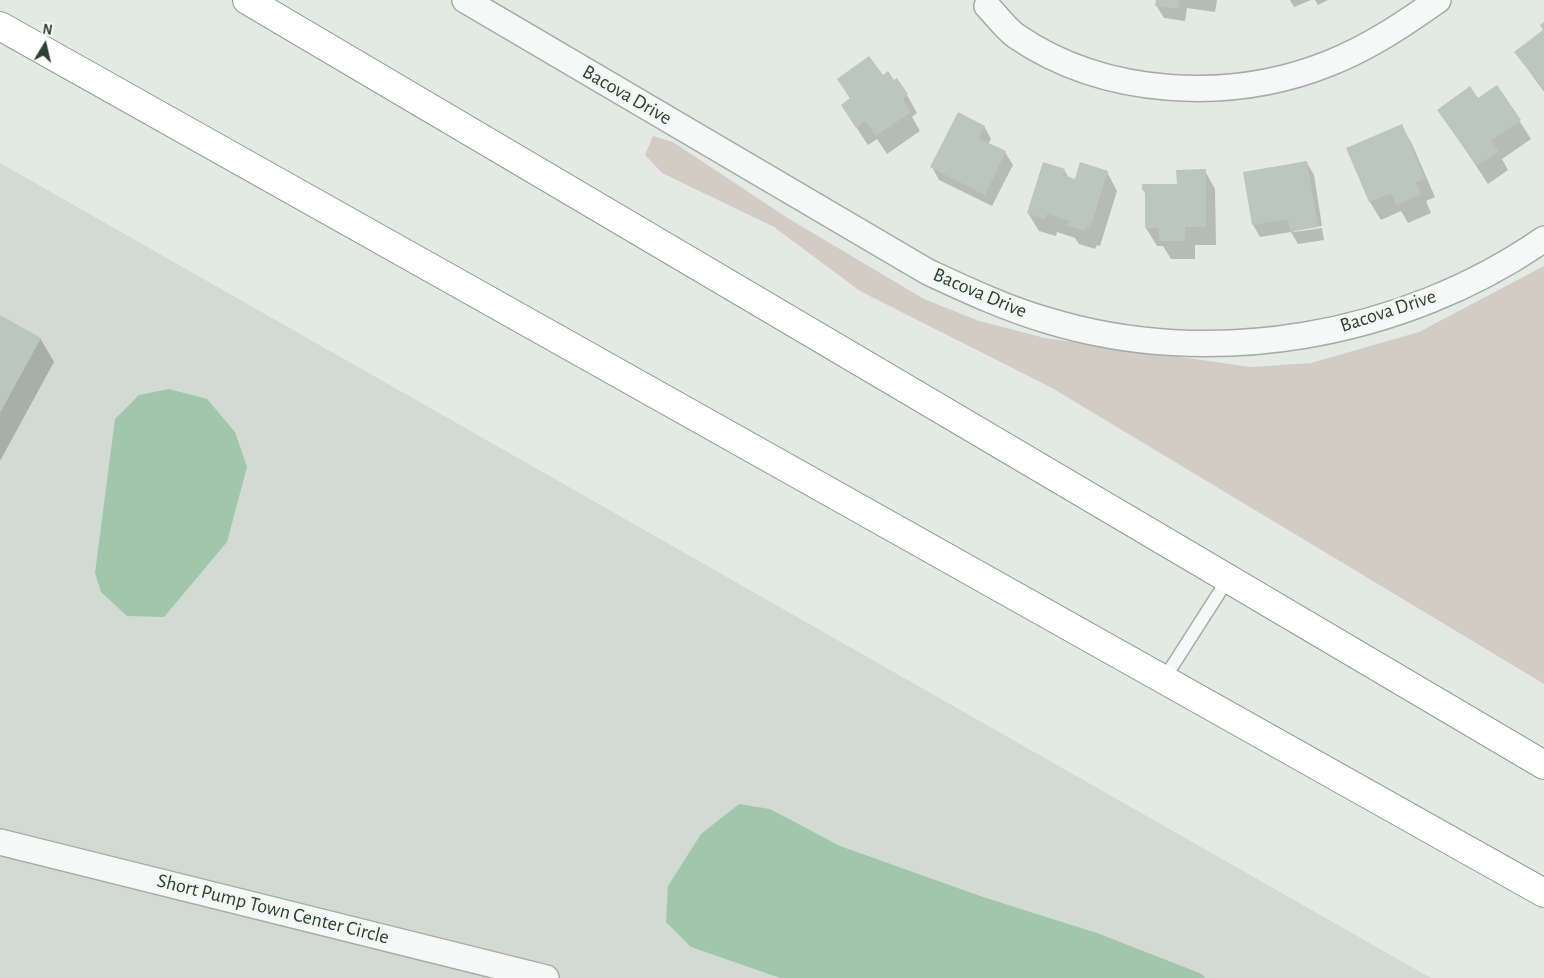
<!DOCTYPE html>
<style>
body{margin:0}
#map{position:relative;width:1544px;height:978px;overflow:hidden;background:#e3eae5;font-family:"Alegreya Sans",sans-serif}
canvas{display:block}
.north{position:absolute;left:20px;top:20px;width:50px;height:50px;-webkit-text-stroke:4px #f2f7f4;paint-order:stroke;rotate:9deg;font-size:14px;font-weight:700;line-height:20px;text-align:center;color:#2c4034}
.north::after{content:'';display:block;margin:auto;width:18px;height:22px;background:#2c4034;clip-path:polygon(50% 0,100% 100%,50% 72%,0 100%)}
</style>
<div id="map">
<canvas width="1544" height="978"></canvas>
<div class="north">N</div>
</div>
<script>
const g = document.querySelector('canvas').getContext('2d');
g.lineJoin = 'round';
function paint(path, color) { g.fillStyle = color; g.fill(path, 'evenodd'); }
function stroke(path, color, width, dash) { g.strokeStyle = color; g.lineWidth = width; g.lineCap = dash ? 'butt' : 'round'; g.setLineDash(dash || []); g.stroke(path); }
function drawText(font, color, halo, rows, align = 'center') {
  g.font = font + ' "Alegreya Sans",sans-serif'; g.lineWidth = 5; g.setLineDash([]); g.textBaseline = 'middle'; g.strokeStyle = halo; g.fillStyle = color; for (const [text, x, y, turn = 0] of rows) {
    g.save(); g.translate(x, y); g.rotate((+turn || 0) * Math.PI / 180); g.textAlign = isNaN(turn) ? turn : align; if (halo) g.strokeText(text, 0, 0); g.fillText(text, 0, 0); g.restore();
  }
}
const built = new Path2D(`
 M0,163L1431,978H0Z`);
const green = new Path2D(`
 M653,136L673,142L786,217L924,299L979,321L1045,338L1251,367L1311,363L1419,332L1544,266V684L1052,388L860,291L774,227L662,173L645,155Z`);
const water = new Path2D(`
 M169,389L207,399L235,432L247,467L227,542L164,617L127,616L101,592L95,573L115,419L139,395Z
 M739,804L770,809L840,846L983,897L1097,933L1202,974L1205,978H780L691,947L666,922L668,886L701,834Z`);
const shadow = new Path2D(`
 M1157,0H1217L1215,12L1187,8L1185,21L1164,18L1156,5Z
 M1290,0H1311L1294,7Z
 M1315,0H1328L1318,5Z
 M1544,31V92L1516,53Z
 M838,79L907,95L917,113L912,117L920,131L887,154L877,139L868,145L842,106L851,100Z
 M1497,86L1531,139L1502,159L1508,170L1488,184L1439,110L1478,100Z
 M984,126L991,139L988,144L1005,152L1013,165L992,206L939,180L932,167Z
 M1402,126L1412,144L1435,197L1426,201L1431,213L1408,223L1401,211L1381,220L1370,202L1348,149Z
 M1307,163L1314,175L1322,226L1294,230V232L1322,228L1324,240L1298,244L1291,232L1260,237L1253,225Z
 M1064,170L1069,178L1075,180L1107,172L1117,191L1100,246L1097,245L1095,249L1079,244L1075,238L1057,232L1056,236L1039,231L1028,213Z
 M1205,171L1215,189L1216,245H1195V259H1171L1163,246H1157L1146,228V195L1143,190L1178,185Z
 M0,317L40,338L54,362L0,461Z`);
const building = new Path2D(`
 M1156,0H1180L1178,9L1155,6Z
 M1544,22V90L1514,52L1543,30L1540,25Z
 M869,56L883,75L888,71L894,80L897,78L908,94L903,100L911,112L876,136L865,121L856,128L841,105L850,98L837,79Z
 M1497,85L1521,120L1491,141L1499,151L1477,166L1437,110L1470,86L1478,98Z
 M958,112L985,126L978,138L1006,151L985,195L930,167Z
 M1402,124L1425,179L1416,182L1421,194L1396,205L1391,193L1369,202L1346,148Z
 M1307,161L1318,227L1290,232L1288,219L1252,225L1243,172Z
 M1043,162L1065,169L1063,175L1075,179L1080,162L1108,171L1090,228L1086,227L1085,231L1067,226L1069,221L1047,214L1045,219L1027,213Z
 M1206,169V227H1185V241H1159V228H1145V190H1142V184H1177L1176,170Z
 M0,315L41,338L0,413Z`);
const service = new Path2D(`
 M1164,679L1228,579`);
const minor = new Path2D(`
 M465,0L928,272C967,290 1005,308 1046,320C1211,371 1403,337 1544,239
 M987,6C996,15 1005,28 1016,36C1105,97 1231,103 1330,63C1370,47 1404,24 1438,0
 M0,842L546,978`);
const motorway = new Path2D(`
 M247,0L1544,765
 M0,26L1544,893`);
const streetNames = [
 ["Bacova Drive",627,95,30],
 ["Bacova Drive",980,293,23],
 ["Bacova Drive",1388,311,-18],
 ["Short Pump Town Center Circle",273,909,14]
];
paint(built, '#d1dbd4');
paint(green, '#d3ccc5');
paint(water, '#a2c6ab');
paint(shadow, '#0003');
paint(building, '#bbc6bf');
stroke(service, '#a1ada5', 15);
stroke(minor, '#a1ada5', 28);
stroke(motorway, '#8c9f92', 30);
stroke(service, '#f5f8f6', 12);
stroke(minor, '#f5f8f6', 25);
stroke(motorway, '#fff', 28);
drawText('20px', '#2c4034', '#f2f7f4', streetNames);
</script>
